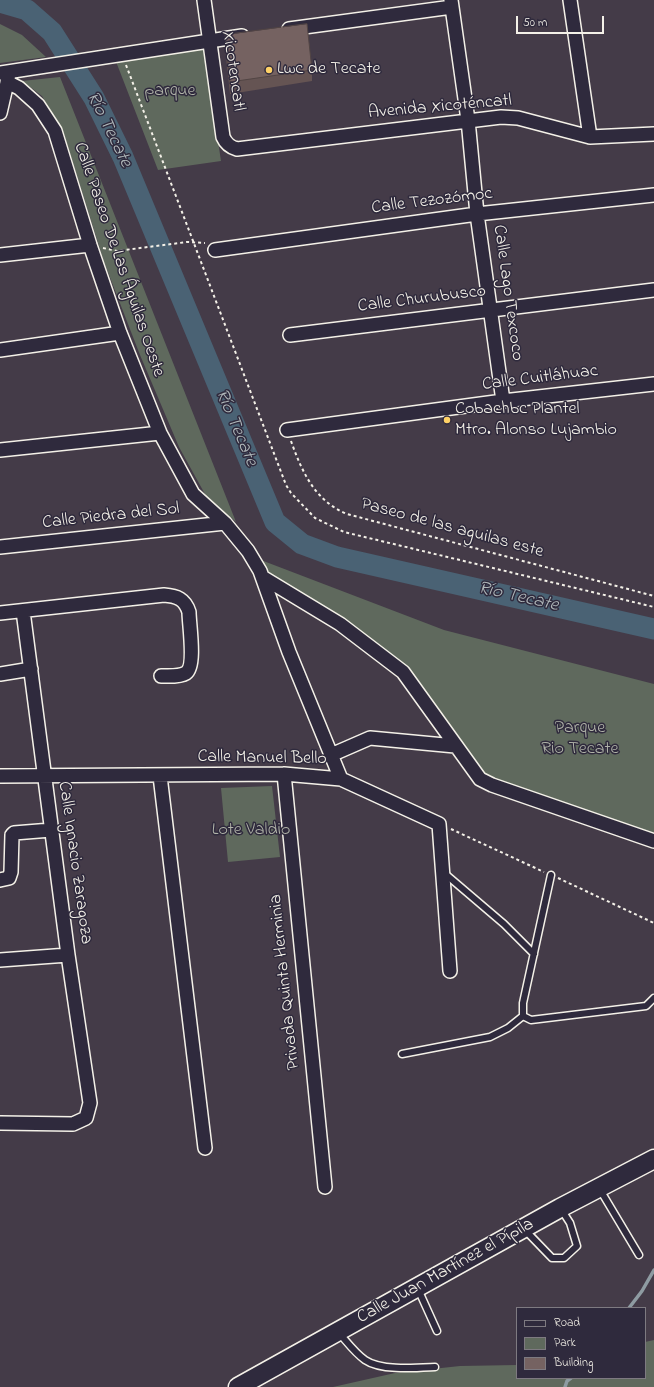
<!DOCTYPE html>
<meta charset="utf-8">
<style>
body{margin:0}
#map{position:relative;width:654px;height:1387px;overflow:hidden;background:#443b48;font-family:"Indie Flower",sans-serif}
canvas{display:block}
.legend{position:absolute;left:516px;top:1307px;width:130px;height:72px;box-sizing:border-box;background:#2f2a3d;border:1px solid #7e7a81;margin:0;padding:5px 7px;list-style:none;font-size:12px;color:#f4f1e8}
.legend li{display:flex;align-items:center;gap:8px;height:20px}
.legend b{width:20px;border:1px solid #7e7a81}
.scale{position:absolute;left:516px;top:16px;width:88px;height:18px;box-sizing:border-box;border:2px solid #f4f1e8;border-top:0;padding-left:5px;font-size:12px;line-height:14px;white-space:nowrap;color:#f4f1e8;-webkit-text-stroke:3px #2f2a3d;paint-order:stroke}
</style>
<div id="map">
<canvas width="654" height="1387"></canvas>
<ul class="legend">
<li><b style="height:5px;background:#2f2a3d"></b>Road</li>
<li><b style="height:11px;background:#5f695d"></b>Park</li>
<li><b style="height:11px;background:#756261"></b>Building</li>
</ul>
<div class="scale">50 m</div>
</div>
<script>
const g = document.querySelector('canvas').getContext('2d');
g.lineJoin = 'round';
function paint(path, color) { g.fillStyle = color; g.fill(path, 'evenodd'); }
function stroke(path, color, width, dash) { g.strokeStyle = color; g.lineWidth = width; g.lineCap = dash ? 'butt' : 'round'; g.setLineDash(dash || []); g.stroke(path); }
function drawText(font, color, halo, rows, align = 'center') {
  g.font = font + ' "Indie Flower",sans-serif'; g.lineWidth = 3; g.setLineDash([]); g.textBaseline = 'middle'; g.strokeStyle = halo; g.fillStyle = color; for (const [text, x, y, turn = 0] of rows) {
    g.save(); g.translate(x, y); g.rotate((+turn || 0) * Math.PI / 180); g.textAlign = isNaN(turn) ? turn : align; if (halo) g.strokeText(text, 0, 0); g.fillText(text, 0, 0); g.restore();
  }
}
const green = new Path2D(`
 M0,24L22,35L46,57L0,63Z
 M204,47L221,161L158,170L115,59Z
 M60,77L236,522L206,496L179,447L140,355L104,262L64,134L42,96L22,81Z
 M253,557L444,630L654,684V843L477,774L422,692L284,589Z
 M272,786L280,857L228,862L221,788Z
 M654,1340V1387H333L395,1373L460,1366L517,1365V1378H645V1342Z`);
const stream = new Path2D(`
 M629,1308L642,1291L654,1270
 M565,1387L567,1381L571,1378`);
const river = new Path2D(`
 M0,2L27,10L52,32L94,98L123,157L275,522L302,544L337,557L654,629`);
const path = new Path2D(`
 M126,65L286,485L291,493L315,518L344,532L654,607
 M103,248L117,251L187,242L205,243
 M291,441C302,472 315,501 347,514L654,596
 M451,829L544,872
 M558,878L654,923`);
const lane = new Path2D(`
 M443,872L504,924L534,954
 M551,875L523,1003V1016L531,1020L646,1006L654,998
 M402,1054L490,1037L508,1028L523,1016
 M599,1188L639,1255
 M524,1229L552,1258H564L577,1246L570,1223L561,1209
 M418,1289L437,1331
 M339,1333C347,1342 355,1353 365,1360C381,1371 416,1368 435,1367`);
const street = new Path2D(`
 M204,0L223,137C226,144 230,147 237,149L501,117L518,118L590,137L654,134
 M451,0L468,120L477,214L503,401
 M570,0L590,137
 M289,29L452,7
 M0,73L242,36
 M7,82L19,88L38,105L55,131L90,245L120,333L160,433L193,494L225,523L248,551L260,571L289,652L341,779
 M0,113L9,74
 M215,250L477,214L654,195
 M0,255L90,245
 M290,335L654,290
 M0,350L120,333
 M287,430L503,401L654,384
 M0,450L160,433
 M0,547L225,523
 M264,578L340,624L403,672L480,779L492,785L654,841
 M0,613L164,595C177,596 185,599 189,612C189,624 196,666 186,673C180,677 168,676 161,676
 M0,674L31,669
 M331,755L370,738L455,746
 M284,774L325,1187
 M0,776L284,774L341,779L439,824L450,971
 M160,776L205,1148
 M0,880L9,878L11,872L12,835L14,833L51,830
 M0,960L68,955
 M0,1123L73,1124L86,1118L90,1103L68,955L23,611`);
const secondary = new Path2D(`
 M238,1387L560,1208L654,1159`);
const wall = new Path2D(`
 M225,35L312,70V81L230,94L225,47Z`);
const building = new Path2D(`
 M307,24L312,70L230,82L225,35Z`);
const markers = [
 [269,70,4,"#ffd166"],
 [447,420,4,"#ffd166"]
];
const poiNames = [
 ["Lwc de Tecate",277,70],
 ["Cobachbc Plantel",455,410],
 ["Mtro. Alonso Lujambio",455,431]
];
const streetNames = [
 ["Xicotencatl",232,71,82],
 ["Avenida Xicoténcatl",440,108,-5],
 ["Calle Tezozómoc",432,202,-7],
 ["Calle Paseo De Las Águilas Oeste",118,260,71],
 ["Calle Lago Texcoco",507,293,82],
 ["Calle Churubusco",422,300,-7],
 ["Calle Cuitláhuac",540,379,-7],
 ["Calle Piedra del Sol",111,517,-6],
 ["Paseo de las aguilas este",452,529,15],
 ["Calle Manuel Bello",262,759,1],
 ["Calle Ignacio Zaragoza",74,863,82],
 ["Privada Quinta Herminia",286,982,-96],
 ["Calle Juan Martínez el Pípila",446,1272,-29]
];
const parkNames = [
 ["parque",170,92],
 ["Parque",580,729],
 ["Rio Tecate",580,750],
 ["Lote Valdio",251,831]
];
const waterNames = [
 ["Río Tecate",108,130,64],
 ["Río Tecate",235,428,67],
 ["Río Tecate",518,598,13]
];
paint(green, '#5f695d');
stroke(stream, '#8e9ba2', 3.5);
stroke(river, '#4a6274', 21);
stroke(lane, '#f4f1e8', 9);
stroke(street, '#f4f1e8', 16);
stroke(secondary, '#f4f1e8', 21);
stroke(path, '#f4f1e8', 2, [3, 3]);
stroke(lane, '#2f2a3d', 6);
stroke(street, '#2f2a3d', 13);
stroke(secondary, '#2f2a3d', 18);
paint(wall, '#655453');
paint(building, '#756261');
stroke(building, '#524544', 1);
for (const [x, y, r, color] of markers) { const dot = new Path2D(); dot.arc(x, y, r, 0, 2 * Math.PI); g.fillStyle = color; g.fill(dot); stroke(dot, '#2f2a3d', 1.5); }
drawText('18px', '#f4f1e8', '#2f2a3d', poiNames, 'left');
drawText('18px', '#f4f1e8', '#2f2a3d', streetNames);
drawText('18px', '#b1b4a9', '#2f2a3d', parkNames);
drawText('italic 19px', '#b0b8ba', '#2f2a3d', waterNames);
</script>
